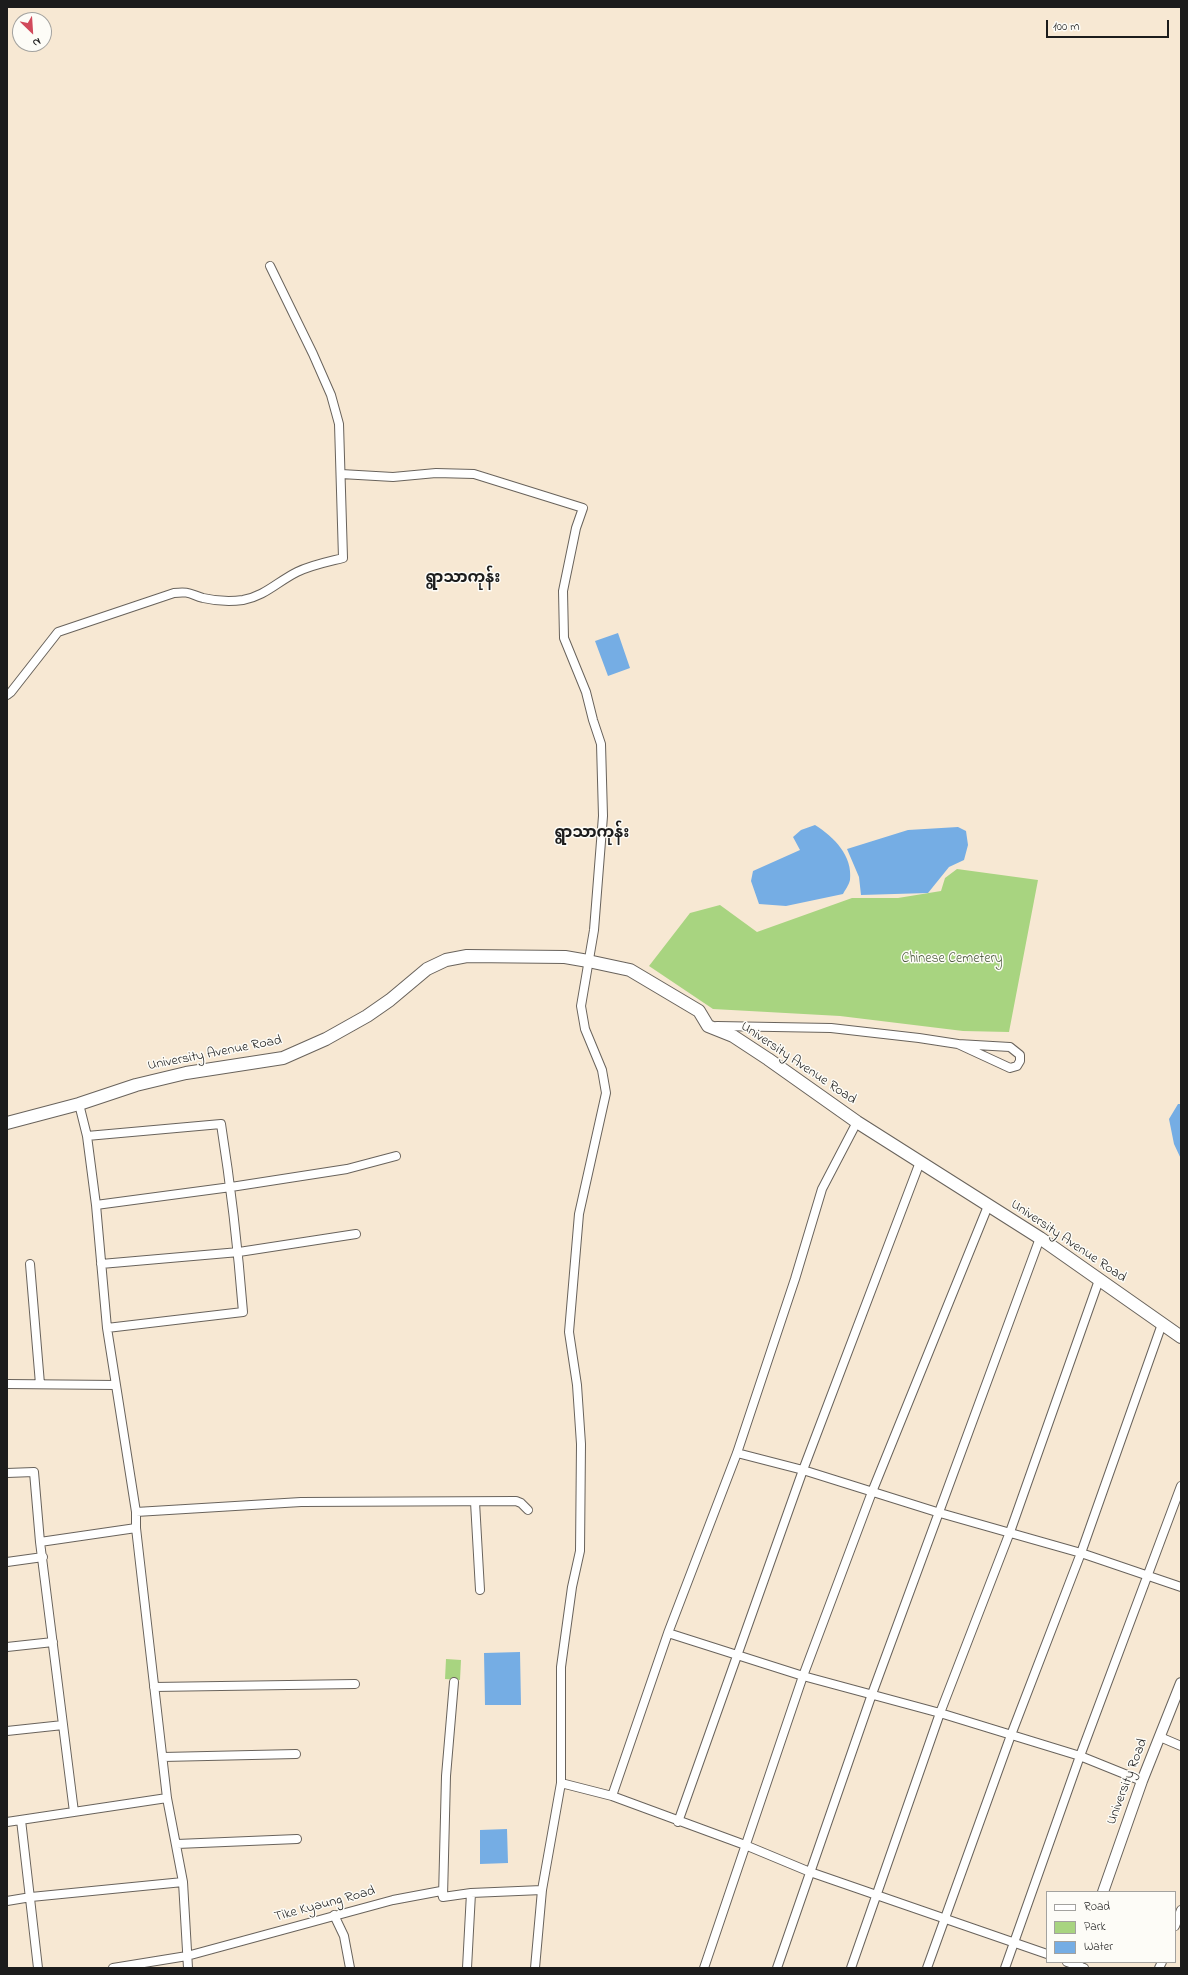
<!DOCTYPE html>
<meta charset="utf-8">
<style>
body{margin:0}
#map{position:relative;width:1188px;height:1975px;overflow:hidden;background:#f7e8d3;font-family:"Indie Flower",sans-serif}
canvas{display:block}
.frame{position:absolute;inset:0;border:8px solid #1c1c1c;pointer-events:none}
.legend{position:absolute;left:1046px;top:1891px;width:130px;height:72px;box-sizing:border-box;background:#fdfcf7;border:1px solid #a3a29f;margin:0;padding:5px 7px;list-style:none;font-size:12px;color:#1c1c1c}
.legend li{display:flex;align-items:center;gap:8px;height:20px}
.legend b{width:20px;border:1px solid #a3a29f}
.north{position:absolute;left:12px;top:12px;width:40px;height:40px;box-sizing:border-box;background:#fdfcf7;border:1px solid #a3a29f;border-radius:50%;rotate:155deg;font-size:11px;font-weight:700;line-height:16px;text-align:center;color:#1c1c1c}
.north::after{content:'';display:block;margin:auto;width:14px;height:18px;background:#d1495b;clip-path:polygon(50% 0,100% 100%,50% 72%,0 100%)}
.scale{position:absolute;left:1046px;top:20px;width:123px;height:18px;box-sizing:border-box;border:2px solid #1c1c1c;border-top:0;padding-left:5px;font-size:12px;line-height:14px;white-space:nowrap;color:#1c1c1c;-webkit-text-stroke:3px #fdfcf7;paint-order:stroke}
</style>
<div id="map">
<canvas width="1188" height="1975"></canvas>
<div class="frame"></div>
<ul class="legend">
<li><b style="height:5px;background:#fff"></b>Road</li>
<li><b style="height:11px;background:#a8d480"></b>Park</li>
<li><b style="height:11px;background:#75ade4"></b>Water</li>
</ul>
<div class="north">N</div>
<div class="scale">100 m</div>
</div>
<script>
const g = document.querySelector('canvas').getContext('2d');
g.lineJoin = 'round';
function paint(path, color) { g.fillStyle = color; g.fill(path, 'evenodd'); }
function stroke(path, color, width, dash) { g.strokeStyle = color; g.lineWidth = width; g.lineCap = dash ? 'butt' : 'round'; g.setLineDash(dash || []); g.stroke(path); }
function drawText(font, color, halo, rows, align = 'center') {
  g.font = font + ' "Indie Flower","Noto Sans Myanmar",sans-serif'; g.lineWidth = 3; g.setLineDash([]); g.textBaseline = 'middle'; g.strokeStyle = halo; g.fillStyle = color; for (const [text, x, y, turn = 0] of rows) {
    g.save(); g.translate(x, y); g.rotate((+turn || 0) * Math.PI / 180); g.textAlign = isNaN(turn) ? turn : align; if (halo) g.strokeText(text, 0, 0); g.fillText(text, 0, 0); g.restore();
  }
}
const green = new Path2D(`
 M957,869L1038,880L1009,1032L963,1031L840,1016L713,1009L649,966L690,913L720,905L757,932L852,898H898L941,891L945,878Z
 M446,1659L461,1660L460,1680L445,1679Z`);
const water = new Path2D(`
 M618,633L630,668L608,676L595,641Z
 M815,825C834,837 853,856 850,880C849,885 845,890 843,894L786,906L759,904L751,881L753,871L800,850L793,837L801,830Z
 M958,827L966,831L968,845L964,860L949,867L928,893L861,895L859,877L847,849L908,830Z
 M1178,1104H1181V1159L1174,1144L1169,1119Z
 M520,1652L521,1705H485L484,1653Z
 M507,1829L508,1863L480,1864V1830Z`);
const minor = new Path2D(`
 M341,474L393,477L436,473L474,474L583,508L576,528L563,591L564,638L586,692L593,720L601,744L603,816L594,930L581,1006L585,1029L602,1070L606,1093L579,1214L569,1332L577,1385L581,1444L580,1551L572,1587L561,1667V1783L542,1890L535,1968
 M7,695L11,692L58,632L174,593C189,591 190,594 203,598C216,601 229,602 243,600C265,596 277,582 297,572C311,565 327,562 343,558L339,424L331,395L313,354L270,266
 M717,1026L831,1028L919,1038L958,1044L1010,1068L1017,1066L1020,1061V1055L1010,1047L958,1044
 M79,1104L87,1136L96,1205L107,1328L136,1512V1528L167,1798L183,1882L188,1968
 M87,1136L221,1124C231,1187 238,1249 243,1312L107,1328
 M96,1205L231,1187L347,1169L396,1156
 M30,1264L40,1384
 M101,1264L239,1252L356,1234
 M7,1384L116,1385
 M737,1453L803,1470L940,1513L1081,1553L1181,1587
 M7,1473L34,1472L40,1542L74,1812
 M475,1502L480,1590
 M136,1512L301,1502L516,1501L521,1503L528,1510
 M40,1542L136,1528
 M7,1562L43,1557
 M668,1633L803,1676L940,1713L1080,1756L1142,1781
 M7,1647L53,1642
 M154,1687L355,1684
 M7,1731L63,1725
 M1160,1737L1181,1746
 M163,1757L296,1754
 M561,1783L612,1796L745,1845L810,1872L1047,1954
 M612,1796L668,1633L737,1453L795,1279L822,1189L857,1122
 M21,1820L38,1968
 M7,1822L167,1798
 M678,1822L803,1470L920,1162
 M177,1844L297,1839
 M443,1897L446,1776L454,1682
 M7,1901L31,1897L183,1882
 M334,1915L344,1936L350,1968
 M1175,1926L1181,1910
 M1067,1962L1084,1968
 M113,1968L187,1956L393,1900L441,1891L443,1897L471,1893L542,1890
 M467,1968L471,1893
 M704,1968L803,1676L872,1492L988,1206
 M777,1968L872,1694L1040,1238
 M851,1968L940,1713L1010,1532L1099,1280
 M927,1968L1011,1735L1081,1553L1162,1324
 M1005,1968L1080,1756L1181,1486
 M1159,1968L1162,1962`);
const tertiary = new Path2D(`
 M1103,1892L1142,1781L1181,1683
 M1076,1968L1078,1962`);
const secondary = new Path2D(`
 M7,1123L79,1104L136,1085L186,1073L283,1058L326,1039L367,1016L390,1000L427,969L446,960L467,956L565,957L588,961L630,970L699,1011L708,1026L733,1036L768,1059L857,1122L1040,1238L1181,1337`);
const parkNames = [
 ["Chinese Cemetery",952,960]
];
const streetNames = [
 ["University Avenue Road",215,1054,-11],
 ["University Avenue Road",798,1064,34],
 ["University Avenue Road",1068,1242,34],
 ["University Road",1128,1782,-69],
 ["Tike Kyaung Road",325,1905,-15]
];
const quarterNames = [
 ["ရွာသာကုန်း",463,579],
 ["ရွာသာကုန်း",592,834]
];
paint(green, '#a8d480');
paint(water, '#75ade4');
stroke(minor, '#69635c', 10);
stroke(tertiary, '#69635c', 12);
stroke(secondary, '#69635c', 14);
stroke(minor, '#fff', 8);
stroke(tertiary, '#fff', 10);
stroke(secondary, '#fff', 12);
drawText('14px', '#4d5c3f', '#fdfcf7', parkNames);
drawText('14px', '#1c1c1c', '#fdfcf7', streetNames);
drawText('bold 16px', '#1c1c1c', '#fdfcf7', quarterNames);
</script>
